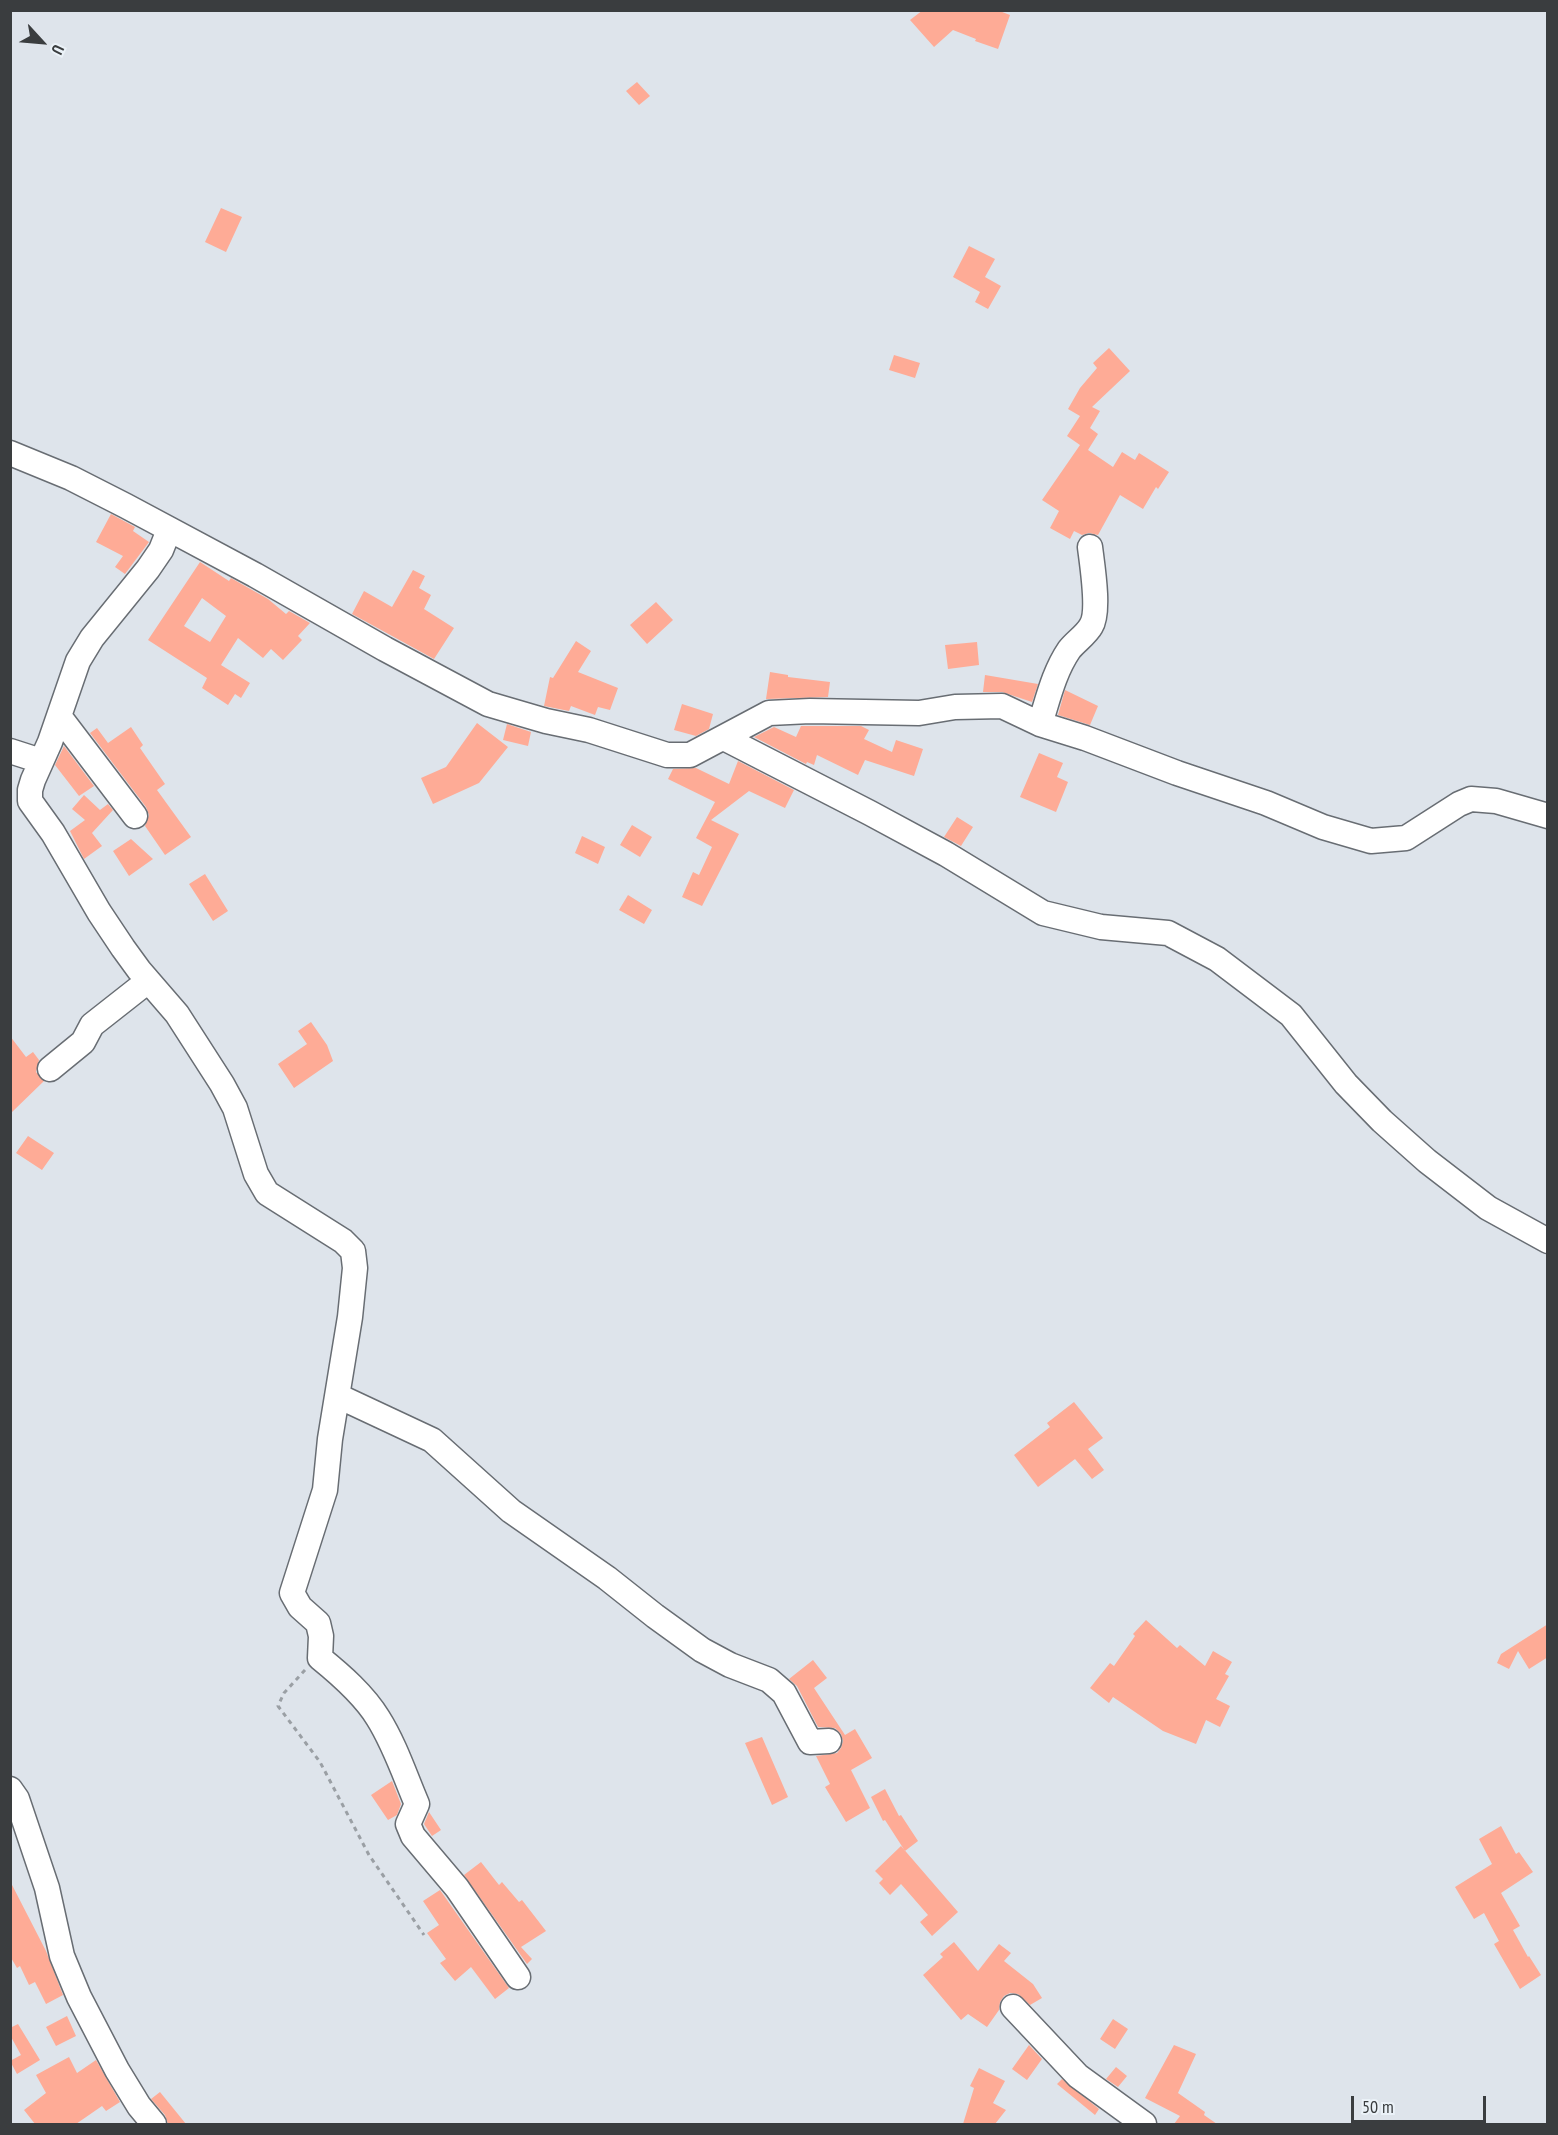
<!DOCTYPE html>
<style>
body{margin:0}
#map{position:relative;width:1558px;height:2135px;overflow:hidden;background:#dee4eb;font-family:"PT Sans Narrow",sans-serif}
canvas{display:block}
.frame{position:absolute;inset:0;border:12px solid #3a3d3f;pointer-events:none}
.north{position:absolute;left:12px;top:12px;width:60px;height:60px;-webkit-text-stroke:4px #ebf2f8;paint-order:stroke;rotate:116deg;font-size:16px;font-weight:700;line-height:24px;text-align:center;color:#3a3d3f}
.north::after{content:'';display:block;margin:auto;width:21px;height:27px;background:#3a3d3f;clip-path:polygon(50% 0,100% 100%,50% 72%,0 100%)}
.scale{position:absolute;left:1351px;top:2096px;width:135px;height:27px;box-sizing:border-box;border:3px solid #3a3d3f;border-top:0;padding-left:8px;font-size:18px;line-height:21px;white-space:nowrap;color:#3a3d3f;-webkit-text-stroke:4px #ebf2f8;paint-order:stroke}
</style>
<div id="map">
<canvas width="1558" height="2135"></canvas>
<div class="frame"></div>
<div class="north">U</div>
<div class="scale">50 m</div>
</div>
<script>
const g = document.querySelector('canvas').getContext('2d');
g.lineJoin = 'round';
function paint(path, color) { g.fillStyle = color; g.fill(path, 'evenodd'); }
function stroke(path, color, width, dash) { g.strokeStyle = color; g.lineWidth = width; g.lineCap = dash ? 'butt' : 'round'; g.setLineDash(dash || []); g.stroke(path); }
const building = new Path2D(`
 M923,10H997L1010,15L998,49L975,41L976,39L953,30L934,47L910,20Z
 M637,82L650,96L639,105L626,91Z
 M221,208L242,217L226,252L205,242Z
 M969,246L995,259L985,277L1001,286L988,309L975,302L980,292L953,277Z
 M1109,348L1130,371L1092,407L1100,411L1090,428L1098,434L1088,450L1113,467L1122,452L1135,460L1139,453L1169,472L1158,489L1156,487L1143,509L1120,495L1098,535L1089,533L1082,535L1074,531L1070,539L1050,528L1059,511L1042,500L1080,445L1067,436L1080,416L1068,409L1080,388L1097,368L1093,363Z
 M894,355L920,363L915,378L889,370Z
 M111,514L135,527L133,531L149,542L125,574L115,567L123,556L96,542Z
 M200,562L229,581L231,578L268,599L286,614L289,611L310,623L298,636L302,640L283,660L271,649L263,658L238,638L221,665L250,683L241,698L235,694L228,705L202,688L207,678L148,640ZM202,598L226,616L210,642L184,626Z
 M413,570L425,576L419,588L431,595L424,609L454,628L434,659L352,614L364,591L392,607Z
 M656,602L673,620L647,644L630,625Z
 M576,641L591,651L578,672L618,688L610,710L598,707L595,715L571,706L569,711L544,706L550,677L553,678Z
 M977,642L979,665L948,669L945,645Z
 M770,672L788,675V677L830,682L828,697L766,699Z
 M985,675L1038,684L1032,702L1002,692H983Z
 M1065,690L1098,706L1090,725L1058,715Z
 M682,704L713,714L709,729L696,736L674,730Z
 M477,723L508,747L479,783L433,804L421,778L446,767Z
 M507,724L531,732L528,746L503,740Z
 M801,726H861L869,730L864,739L892,752L896,740L923,749L914,776L865,760L858,775L817,755L814,765L807,762L806,764L754,737L774,727L796,737Z
 M131,727L143,745L140,748L165,784L157,790L191,837L165,855L145,826L149,815L146,807L90,733L97,728L108,743Z
 M64,746L94,786L79,796L55,765Z
 M1039,753L1063,763L1057,777L1068,782L1056,812L1020,797Z
 M738,761L794,790L785,808L749,791L711,820L739,834L702,906L682,897L693,872L699,875L712,847L696,838L715,802L668,779L673,769L696,768L729,784Z
 M84,795L100,810L108,804L113,810L92,833L102,846L84,859L70,831L85,820L72,809Z
 M957,817L973,827L961,846L944,837Z
 M632,825L652,837L640,857L620,845Z
 M582,836L605,847L598,864L575,853Z
 M131,839L153,859L129,876L113,851Z
 M205,874L228,911L213,921L189,884Z
 M628,895L652,910L644,924L619,910Z
 M311,1022L327,1045L333,1061L294,1088L278,1064L307,1044L298,1031Z
 M10,1036L26,1057L33,1052L39,1060L36,1072L44,1081L10,1114Z
 M28,1136L54,1153L42,1170L16,1153Z
 M1074,1402L1103,1438L1088,1449L1104,1470L1092,1479L1075,1459L1038,1487L1014,1455L1050,1427L1047,1423Z
 M1146,1620L1177,1648L1180,1645L1205,1666L1213,1651L1232,1662L1225,1674L1229,1676L1216,1699L1230,1706L1220,1727L1206,1720L1196,1744L1163,1731L1113,1697L1109,1703L1090,1688L1110,1663L1114,1666L1135,1636L1133,1634Z
 M1548,1624V1657L1529,1669L1518,1651L1509,1669L1497,1663L1501,1654Z
 M813,1660L827,1678L814,1688L845,1735L855,1729L872,1758L851,1770L870,1808L846,1822L825,1787L830,1784L816,1756L837,1753L841,1748L843,1741L841,1734L835,1728L818,1727L797,1686L789,1679Z
 M762,1737L788,1797L772,1805L745,1743Z
 M392,1781L401,1804L397,1815L388,1820L371,1795Z
 M885,1789L899,1816L901,1815L918,1841L905,1851L885,1820L883,1821L871,1797Z
 M429,1812L441,1830L432,1836L424,1824Z
 M1501,1826L1516,1854L1519,1852L1533,1872L1501,1893L1520,1926L1513,1930L1528,1957L1529,1956L1541,1975L1520,1989L1494,1944L1499,1941L1484,1913L1474,1919L1455,1887L1492,1864L1479,1839Z
 M901,1846L958,1912L932,1936L920,1922L928,1915L901,1884L890,1895L879,1883L883,1879L875,1871Z
 M481,1862L499,1885L502,1882L519,1902L522,1900L546,1931L521,1947L532,1959L527,1964L464,1875Z
 M10,1881L46,1951L63,1995L46,2004L35,1982L29,1985L20,1966L17,1968L10,1956Z
 M440,1890L509,1988L495,1999L471,1967L455,1981L440,1963L446,1959L427,1933L439,1925L423,1901Z
 M954,1942L978,1971L999,1944L1011,1953L1004,1961L1033,1984L1042,1998L1030,2005L1018,1994L1010,1993L1004,1996L1000,2002L999,2010L987,2027L968,2014L961,2020L923,1975L943,1957L940,1954Z
 M67,2016L76,2036L56,2046L46,2027Z
 M1113,2019L1128,2029L1115,2049L1100,2039Z
 M18,2024L40,2060L17,2074L10,2061L21,2055L10,2035V2028Z
 M1029,2045L1042,2059L1027,2080L1012,2069Z
 M1174,2045L1196,2054L1178,2093L1205,2112L1204,2115L1217,2124H1174L1180,2116L1145,2098Z
 M69,2057L77,2073L96,2060L120,2102L106,2111L102,2106L76,2124H35L24,2110L46,2093L36,2075Z
 M1116,2067L1127,2076L1118,2087L1106,2079Z
 M979,2068L1005,2081L993,2103L1006,2110L995,2124H963L974,2088L970,2086Z
 M1062,2079L1099,2109L1095,2115L1057,2084Z
 M160,2092L186,2124H168L165,2115L151,2099Z`);
const path = new Path2D(`
 M305,1670L284,1693L278,1706L320,1762L369,1855L424,1935`);
const minor = new Path2D(`
 M10,453L71,478L126,506L255,575L385,649L488,704L546,721L589,730L667,755H690L769,713L810,711L919,713L955,707L1002,706L1040,724L1085,738L1177,773L1266,803L1323,827L1371,841L1406,838L1459,804L1471,799L1496,801L1548,816
 M169,530L161,550L148,569L92,638L78,661L50,742L33,780L30,790V801L53,833L99,912L123,948L139,970L177,1014L222,1084L235,1108L256,1174L267,1193L343,1241L353,1251L355,1268L350,1317L330,1439L325,1490L292,1593L300,1607L318,1623L321,1636L320,1658C341,1675 364,1695 378,1718C395,1745 405,1776 417,1804L408,1824L413,1836L457,1888L518,1977
 M59,716L135,816
 M1040,724C1048,699 1054,672 1069,650C1075,642 1086,635 1091,626C1100,612 1092,564 1090,547
 M724,738L870,813L946,854L1043,913L1101,927L1168,933L1217,959L1291,1015L1346,1084L1382,1121L1427,1161L1488,1208L1548,1241
 M10,751L41,761
 M50,1069L83,1042L92,1025L148,981
 M338,1396L432,1440L511,1511L607,1578L655,1616L702,1650L730,1665L769,1680L784,1693L810,1742L829,1741
 M10,1789L17,1799L47,1888L62,1956L79,1997L117,2070L139,2106L154,2124
 M1013,2007L1078,2076L1144,2124`);
paint(building, '#feab96');
stroke(minor, '#686d73', 27);
stroke(path, '#9a9fa4', 3, [4.5, 4.5]);
stroke(minor, '#fff', 24);
</script>
